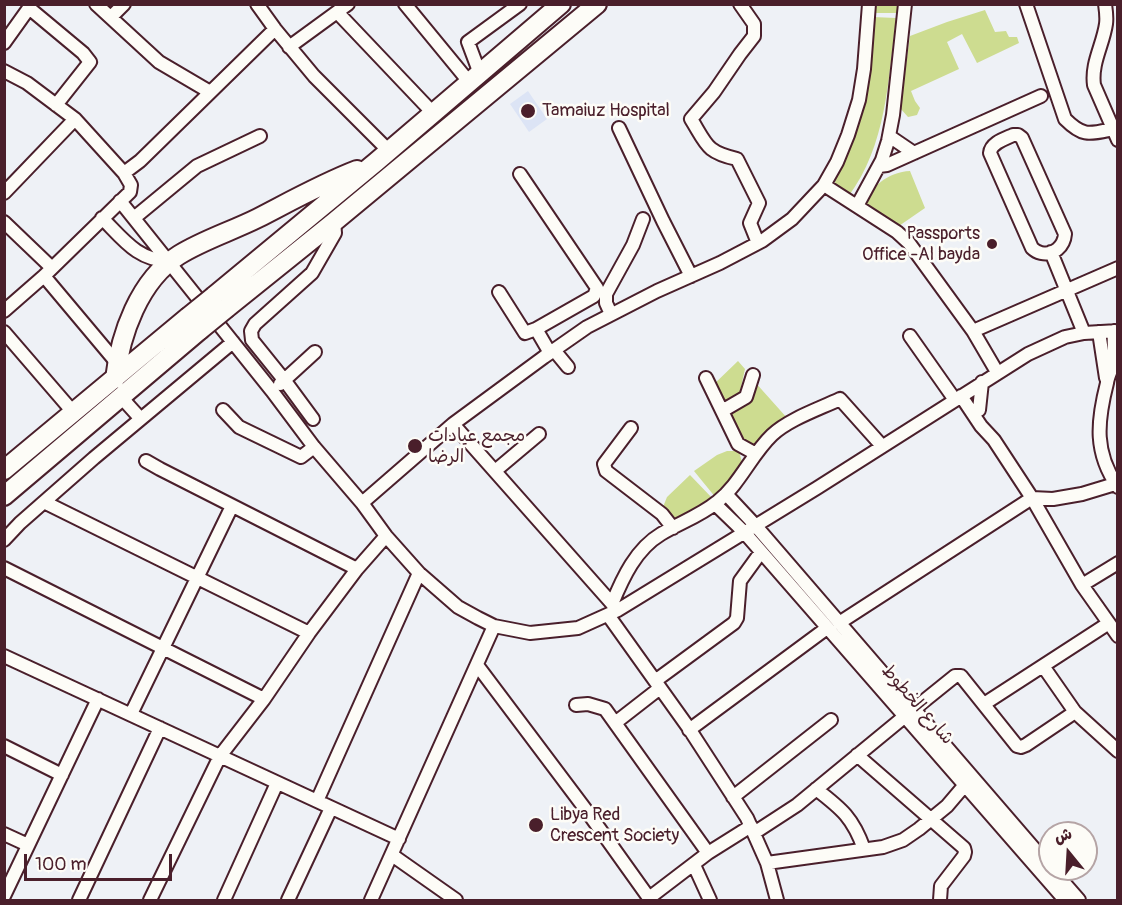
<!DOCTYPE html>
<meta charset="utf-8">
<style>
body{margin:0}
#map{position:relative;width:1122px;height:905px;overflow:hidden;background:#eef1f6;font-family:Pangolin,"Playpen Sans Arabic",sans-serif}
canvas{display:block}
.frame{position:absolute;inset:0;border:6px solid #4a1f2b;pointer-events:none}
.north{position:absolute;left:1038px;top:821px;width:60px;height:60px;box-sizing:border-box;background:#fdfcf7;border:2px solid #b5a4a5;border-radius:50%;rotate:342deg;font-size:16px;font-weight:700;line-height:24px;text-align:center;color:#4a1f2b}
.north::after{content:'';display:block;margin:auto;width:21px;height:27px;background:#4a1f2b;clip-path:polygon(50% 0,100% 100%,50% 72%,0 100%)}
.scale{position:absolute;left:24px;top:854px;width:148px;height:27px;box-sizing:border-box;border:3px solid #4a1f2b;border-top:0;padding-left:8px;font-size:18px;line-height:21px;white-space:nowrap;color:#4a1f2b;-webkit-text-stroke:4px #fdfcf7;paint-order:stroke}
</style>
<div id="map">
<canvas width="1122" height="905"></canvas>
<div class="frame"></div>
<div class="north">ش</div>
<div class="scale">100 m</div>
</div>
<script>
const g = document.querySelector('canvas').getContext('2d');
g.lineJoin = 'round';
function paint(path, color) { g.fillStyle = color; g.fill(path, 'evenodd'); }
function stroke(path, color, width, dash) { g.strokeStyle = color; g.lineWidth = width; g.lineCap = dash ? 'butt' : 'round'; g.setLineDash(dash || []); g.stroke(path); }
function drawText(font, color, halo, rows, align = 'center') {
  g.font = font + ' Pangolin,"Playpen Sans Arabic",sans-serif'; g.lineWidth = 5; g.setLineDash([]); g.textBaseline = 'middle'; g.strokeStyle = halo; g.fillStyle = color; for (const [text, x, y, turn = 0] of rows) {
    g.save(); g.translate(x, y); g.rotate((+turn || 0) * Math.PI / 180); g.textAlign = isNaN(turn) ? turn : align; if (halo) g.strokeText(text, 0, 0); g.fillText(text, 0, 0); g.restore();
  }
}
const built = new Path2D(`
 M528,91L547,119L529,132L510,104Z`);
const green = new Path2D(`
 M876,5H897V13H875Z
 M985,10L995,32L1006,31L1009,37H1017L1019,43L977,63L962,34L947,42L959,69L911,91L915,101L920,108L917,115L908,117L900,108L910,36L947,22Z
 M873,17L896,18C888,80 887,145 848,197L836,189L835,182L854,133Z
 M910,171L925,208L896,228L865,209C867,187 889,172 910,171Z
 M738,361L745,369L739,396L729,404L721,403L711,387Z
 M754,381L788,419L754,449L735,437L729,419L732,412Z
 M727,451H739L743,466L716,498L694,471L717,455Z
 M690,475L714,500L681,523L665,516L663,507L667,497Z`);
const minor = new Path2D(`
 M96,4L159,62L210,92
 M257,4L275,29L314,76L389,151
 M405,4L470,83
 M740,4L754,24V36L740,54L714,92L691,119C707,145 706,152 737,159L759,203L750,223L758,243
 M1026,4L1065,119C1083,137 1089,134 1113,129
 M1105,4C1106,11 1107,17 1106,24C1103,45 1091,63 1094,85L1118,140
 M337,12L433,113
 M111,17L124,4
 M4,43L29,8L83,53L90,62L56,105
 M289,47L348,4
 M4,71L27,83L75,119L124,173
 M480,74L468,42L520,4
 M619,128L663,221L691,276
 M1013,135H1018L1022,138L1065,234C1064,246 1054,256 1041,253C1037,252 1034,250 1032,248L990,153C991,143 1004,139 1013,135Z
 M889,136L914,153
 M879,166L887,165L1041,96
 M520,174L597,288L594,296L536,329L550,353
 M824,185L897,232L909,243L973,331L997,372
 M4,193L75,119
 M120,201L272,391L314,447L362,503L386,536L419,573L458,607L478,618L494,626L530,633L578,628L618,610L817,488L1028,354L1065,337L1084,333L1118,331
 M857,206L882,160L888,141L893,115L905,4
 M102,218C123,239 138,261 170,261
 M134,218L197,166L260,136
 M4,222L52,268
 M1051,252L1084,333
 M44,276L117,363
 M499,292L525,333L536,329
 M4,311L44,276L130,192L131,185L124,173L140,161L275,29
 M611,314L606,303V294L633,245L643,219
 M973,331L1118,268
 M1114,331C1113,342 1115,354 1113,365C1111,371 1108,376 1107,383C1097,422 1094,453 1118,487
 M4,332L73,412
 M1099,332L1106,378
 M910,336L955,400
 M554,350L568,367
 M706,378L738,444L756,454
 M280,384L315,352
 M961,396L981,426L994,440L1032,498L1082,585L1118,636
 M121,397L140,418
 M223,410L239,427L301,457L314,447
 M979,410L982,382
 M722,411L746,397L753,375
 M313,419L285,381L252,340L251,331L255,324L312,273L335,233L334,222
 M453,424L615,607
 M631,428L604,464L606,471L662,514L673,528
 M146,461L160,469L357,569
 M495,471L539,434
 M726,494L755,525L1050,867
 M44,502L309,633
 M362,503L453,424L544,357L587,327L657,291L720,263L762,241L792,219L824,185L837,162L848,135L859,100L864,69L869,4
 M715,504L744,532L1065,900
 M4,540L20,523L94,458L233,342
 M4,568L264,699
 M1082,585L1118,563
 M612,604C623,577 636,549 661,534C679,523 700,516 717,502C740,484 751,455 772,435C789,419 819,409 840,399L882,446
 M608,615L688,727L747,818L767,863L777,900
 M839,623L1032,498L1053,499L1082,494L1115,484
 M4,656L399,839
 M477,665L589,814L649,898V900
 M1043,666L1075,712
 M655,681L734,623L737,618L740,581L761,552
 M984,704L1109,623
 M576,705L588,704L605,709L708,853
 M914,709L955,676H961L1017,746L1021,747L1026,745L1075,712L1118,751
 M131,714L232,506
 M615,723L660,688
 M689,730L827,628
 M4,746L62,775
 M857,755L964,848L965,852L964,856L941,886L940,900
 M816,789C842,809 853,818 864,849
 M733,797L831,720
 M317,801L419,573
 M754,833L797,805L904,717
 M4,834L28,845
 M392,855L456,900
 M767,863L883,847L903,840L919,829L947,806L964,786
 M694,865L710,900
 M1052,869L1079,900
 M4,896L98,699
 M649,898L708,853L751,826
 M79,900L160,728
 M150,900L220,756L264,699L309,633L357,569L386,536
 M224,900L277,783
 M288,900L331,808
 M371,900L494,626`);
const highway = new Path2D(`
 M214,296L376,162L561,4
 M227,308L334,222L597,4
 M115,379C120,335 139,280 179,255C203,240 232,231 258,218C291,201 323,183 357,170
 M4,470L188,317
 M4,496L200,330`);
const highwayBridge = new Path2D(`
 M188,317L214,296
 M200,330L227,308`);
const markers = [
 [528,111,8,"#4a1f2b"],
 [992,244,6,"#4a1f2b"],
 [415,446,8,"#4a1f2b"],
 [536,825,8,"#4a1f2b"]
];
const poiNames = [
 ["Tamaiuz Hospital",542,111],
 ["Passports",980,234,"right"],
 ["Office -Al bayda",980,255,"right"],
 ["مجمع عيادات",428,436],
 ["الرضا",428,457],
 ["Libya Red",550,815],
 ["Crescent Society",550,836]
];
const streetNames = [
 ["شارع الخطوط",917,705,49]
];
paint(built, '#dce4f5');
paint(green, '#cddc90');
stroke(minor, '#4a1f2b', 16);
stroke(highway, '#4a1f2b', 22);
stroke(minor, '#fdfcf7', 12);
stroke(highway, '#fdfcf7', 18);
stroke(highwayBridge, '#4a1f2b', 22, []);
stroke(highwayBridge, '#fdfcf7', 18);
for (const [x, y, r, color] of markers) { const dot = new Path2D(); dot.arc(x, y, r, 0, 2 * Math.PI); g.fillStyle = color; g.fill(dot); stroke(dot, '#fdfcf7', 2); }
drawText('18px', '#4a1f2b', '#fdfcf7', poiNames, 'left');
drawText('18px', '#4a1f2b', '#fdfcf7', streetNames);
</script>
